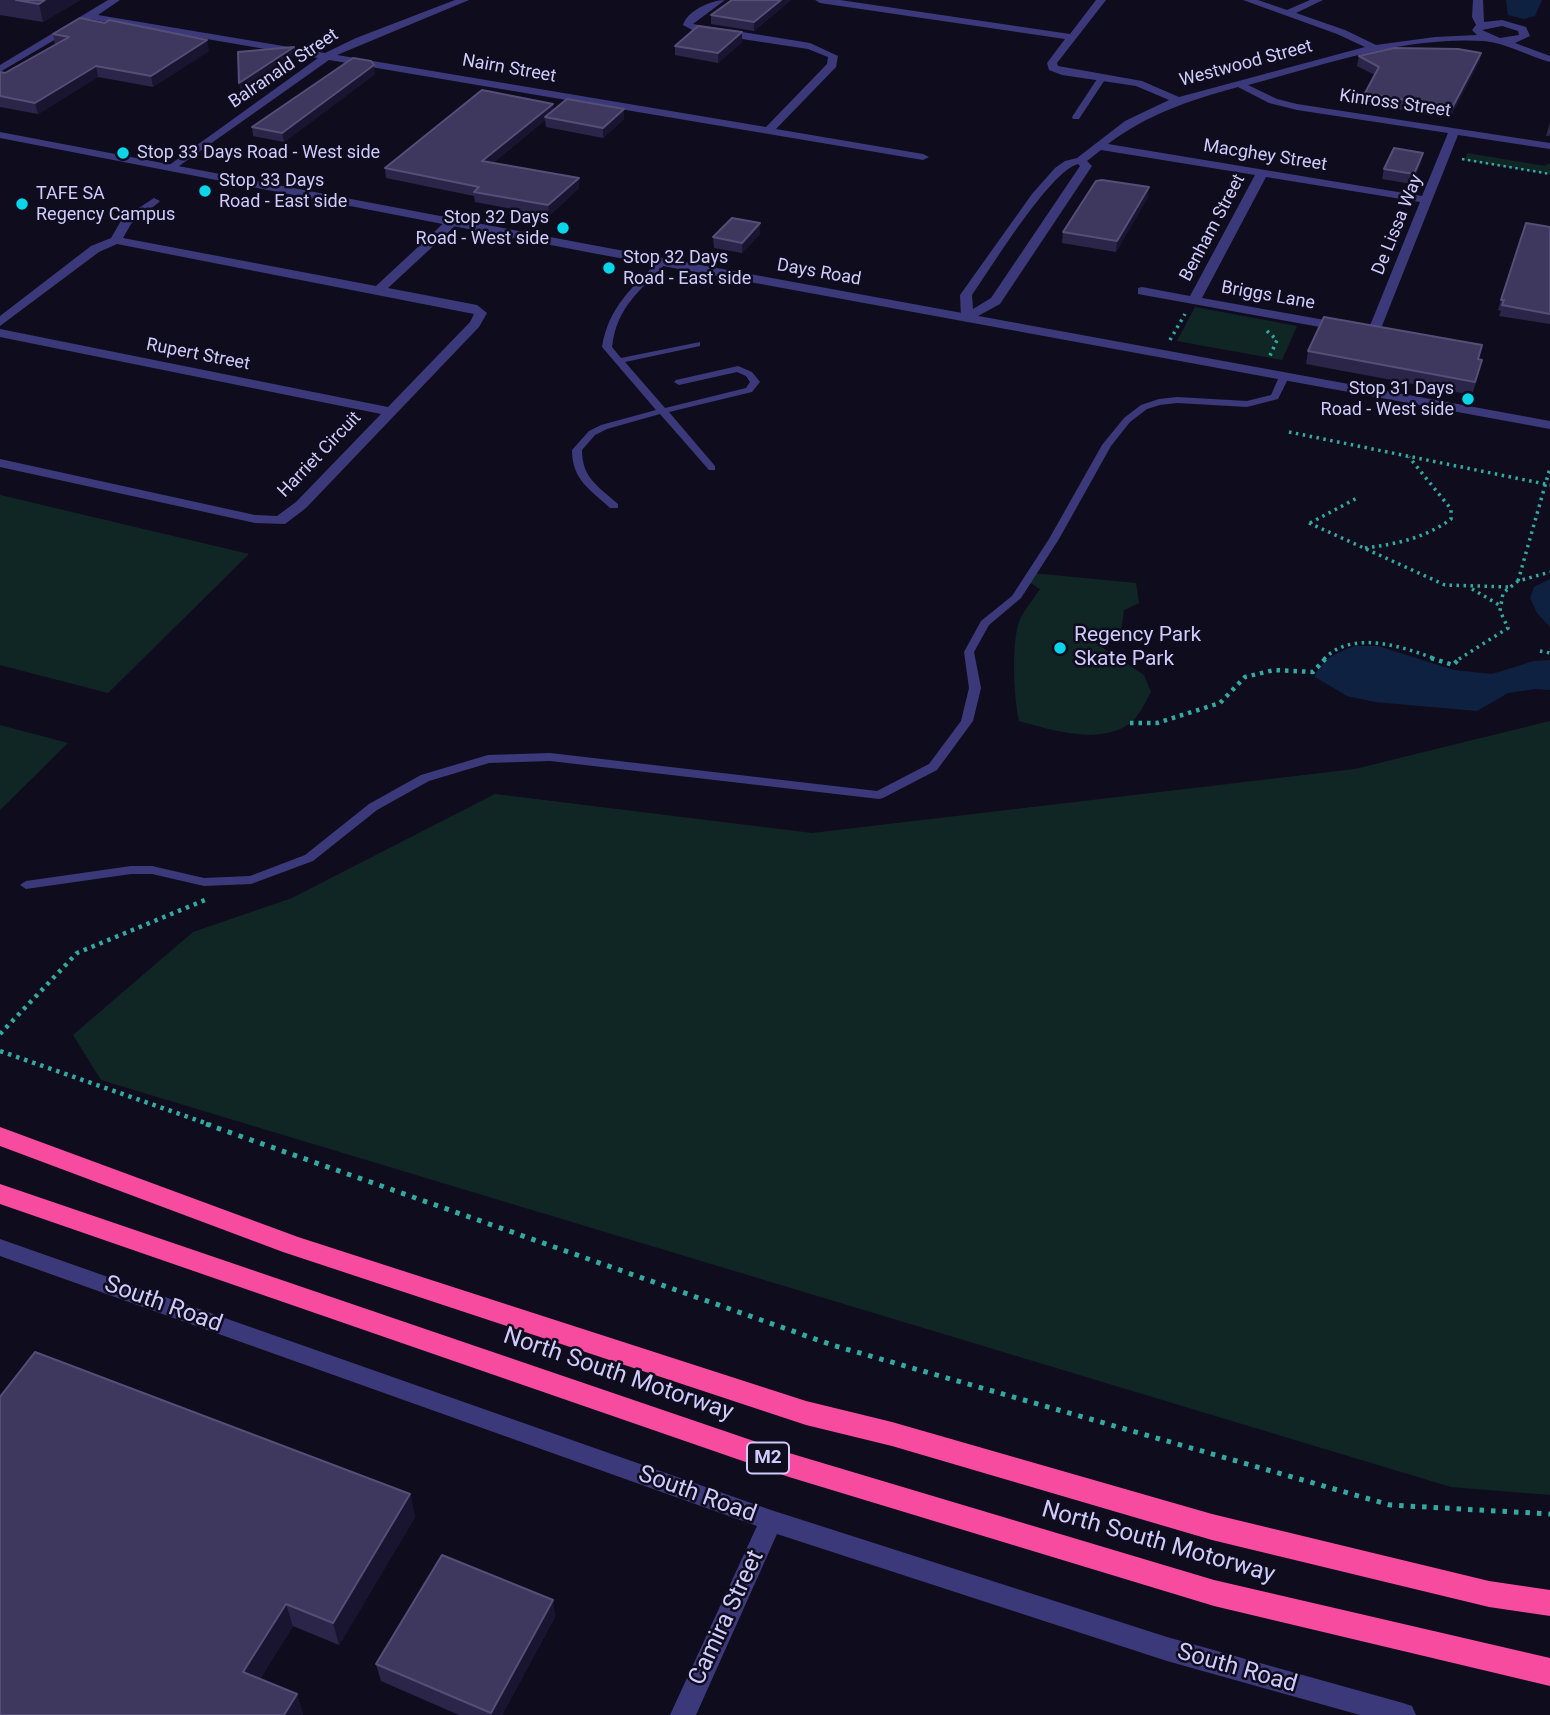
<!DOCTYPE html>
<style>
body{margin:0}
canvas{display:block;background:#0f0c1d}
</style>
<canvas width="1550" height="1715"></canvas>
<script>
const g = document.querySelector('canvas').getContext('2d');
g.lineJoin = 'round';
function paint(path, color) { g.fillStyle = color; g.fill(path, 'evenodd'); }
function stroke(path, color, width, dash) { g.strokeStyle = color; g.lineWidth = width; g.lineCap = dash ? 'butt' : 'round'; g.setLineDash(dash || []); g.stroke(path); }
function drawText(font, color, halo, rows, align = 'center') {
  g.font = font + ' Roboto,sans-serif'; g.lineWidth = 5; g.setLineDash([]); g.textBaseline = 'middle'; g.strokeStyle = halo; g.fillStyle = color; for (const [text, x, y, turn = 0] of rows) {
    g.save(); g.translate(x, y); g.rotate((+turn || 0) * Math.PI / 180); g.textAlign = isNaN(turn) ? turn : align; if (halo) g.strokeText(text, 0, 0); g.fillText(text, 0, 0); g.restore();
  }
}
const green = new Path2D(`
 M1467,153L1545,166L1550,163V174L1465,160Z
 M1195,307L1297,326L1282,360L1177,341Z
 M0,495L249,554L108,693L0,665Z
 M1032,573L1136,583L1139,603L1124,610L1121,632L1106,635L1094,642L1144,675L1151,692C1145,702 1139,717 1129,724C1098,745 1051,730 1019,721C1014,698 1011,645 1019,622C1023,611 1034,599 1040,589L1027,581Z
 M1550,721V1495L1451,1487L101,1080L73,1035L193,932L292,898L495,794L812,833L1355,769Z
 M0,725L68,743L0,810Z`);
const water = new Path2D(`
 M1506,0H1542L1535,16L1524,19L1508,15Z
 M1550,579V627L1537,613L1530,598L1534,587Z
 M1355,646H1378L1454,670L1492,674L1534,661L1550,660V690L1535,689L1508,693L1477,711L1375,702L1347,696L1315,677C1321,658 1337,653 1355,646Z`);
const pathFar3 = new Path2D(`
 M1462,159L1550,174`);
const pathFar2 = new Path2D(`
 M1267,331L1277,340L1269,358
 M1170,340L1185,314
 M1289,432L1550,485
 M1309,523L1445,585L1509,587
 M1310,523L1359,497
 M1365,548C1397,544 1425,538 1451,519V509L1409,457
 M1518,581L1550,468
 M1472,589L1501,606
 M1540,651L1550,653
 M1324,659C1353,629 1403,647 1436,659
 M1459,659L1508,628L1500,611L1503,593L1518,581L1550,572`);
const pathFar1 = new Path2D(`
 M1431,658L1453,665L1460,658
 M1130,723H1157L1220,703L1245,677L1274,670L1313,672L1326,658
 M0,1034L77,953L205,900
 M0,1051L211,1125`);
const path = new Path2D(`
 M206,1124L832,1345L1390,1505L1550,1514`);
const service = new Path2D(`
 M1099,76L1106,78L1079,119H1073L1072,117Z
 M660,260L667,262C641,291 617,305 612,347L621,358L700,342V346L625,362L665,408L746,388L750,382L746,376L737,372L679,385L674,382L676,380L738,366L752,372L760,382L752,392L669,412L715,466V470H709L660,414L607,429L595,435L582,450C582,478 598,486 618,504V508H610C590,489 572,480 572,450L589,431L601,425L656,410L602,347C608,308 633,286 660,260Z
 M1284,374L1289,377L1278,399L1247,407L1177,403L1160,405L1147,409L1130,422L1111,446L1059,539L1021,598L989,625L974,652L981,688L973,721L937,770L883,798L879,799L550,761L489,763L429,781L377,810L313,861L251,884L204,886L152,874H131L26,889L20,885L26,881L131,866H152L204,878L250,876L305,855L369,804L421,775L488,755L550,753L877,791L929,764L961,721L969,688L964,652L981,621L1012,596L1049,539L1102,445L1124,418L1141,405L1159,399L1177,397L1247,401L1271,395L1279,377Z`);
const minor = new Path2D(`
 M108,0H120L98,15L325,53L356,38L455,0H469L337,55L766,127L827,64L828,57L808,49L696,32L683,25C687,11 711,0 725,0L693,24L810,43L838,56L836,67L776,129L923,154L929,157L923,160L329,60L172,171L166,168L168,166L318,58L90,19L0,72V65Z
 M815,0H840L1070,34L1096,0H1106L1057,63L1058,66L1142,81L1179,97L1365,47L1337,34L1243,0H1258L1287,10L1310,0H1323L1296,13L1345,30L1376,45L1435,37L1477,35L1472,30L1476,25L1472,17L1473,0H1483L1484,22L1502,20L1526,27L1530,36L1515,43L1550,56V62C1528,56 1506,43 1484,41C1404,36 1324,65 1248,85L1277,99L1297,104L1550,143V149L1458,135L1378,336L1373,337L1367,333L1420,202L1266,177L1202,298L1347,324V330L1342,331L1138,294V288L1142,287L1190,296L1255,175L1101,150L1087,161L1092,166L1000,304L967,322L961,318L960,295L1032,194L1055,168L1065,161L1077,158L1125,121L1169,100L1136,86L1062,75L1049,70L1047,63L1065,39L820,3ZM1502,26L1518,31L1519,35L1500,38L1482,30ZM1238,87L1269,103L1297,110L1448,133L1422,196L1108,144C1148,114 1190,100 1238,87ZM1078,164L1080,166L991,298L973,309L972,295C991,268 1050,171 1078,164Z
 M154,198L160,201L158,203L131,224L123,238L376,286L448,219H456V225L388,288L477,305L487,313L479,327L306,508L285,524L255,523L0,467V459L255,515L277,516L296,502L381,414L0,337V329L388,407L470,322L474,314L117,244L99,252L0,326V316L91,246L111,238L122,219Z
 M0,1239L771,1510L1167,1637L1403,1703L1412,1706L1416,1715H1360L1167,1661L777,1534L696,1715H670L757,1526L0,1256Z`);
const tertiary = new Path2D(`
 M0,132L592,245L1550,421V429L592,253L0,138Z`);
const motorway = new Path2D(`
 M0,1127L298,1237L806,1401L892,1422L1212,1514L1489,1581L1550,1590V1616L1489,1607L1212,1540L892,1446L806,1425L283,1252L0,1146Z
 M0,1184L789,1453L1214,1580L1550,1658V1686L1214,1606L789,1477L0,1204Z`);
const wall = new Path2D(`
 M0,0H80L43,22L0,15Z
 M732,0H791L754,31L711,24V15Z
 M742,32V42L718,63L675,55V46Z
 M53,34L209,51L153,87L98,77L38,114L0,107V72L5,73L55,45Z
 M1481,53L1479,62L1450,118L1363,103L1365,93L1375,75L1357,66L1359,56Z
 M375,74L284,142L253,136L252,127Z
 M553,110L624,119L603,138L546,127L545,120L493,163L579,178V188L549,216L475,202L474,196L386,178L385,168Z
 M1550,122V136H1546Z
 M1421,163L1412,184L1382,179L1384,169Z
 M1148,197L1116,252L1062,243L1063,232Z
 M760,223V234L742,253L714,248L713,237Z
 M1550,227V324L1499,316L1501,311L1498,310L1501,300Z
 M1308,351L1479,373L1472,395L1306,364Z
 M410,1494L415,1517L339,1645L293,1626L260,1679L297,1694L303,1715H0Z
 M553,1600L555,1617L502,1715H459L381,1681L376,1664Z`);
const shadedWall = new Path2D(`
 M45,0H80L43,22L39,4Z
 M781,0H791L754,31V22Z
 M742,32V42L718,63V53Z
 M207,40L209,51L153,87L151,76Z
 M294,47L295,57L241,93L239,83Z
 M1481,53L1479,62L1450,118L1452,108Z
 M374,65L375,74L284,142L282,133Z
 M96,66L98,77L38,114L35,103Z
 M553,104L554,113L545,117V120L483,171L482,161Z
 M624,109V119L603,138V128Z
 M1423,153L1421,163L1412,184L1414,174Z
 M579,178V188L549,216L548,205Z
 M1149,187L1148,197L1116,252L1117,241Z
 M760,223V234L742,253V243Z
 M410,1494L415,1517L339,1645L333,1623Z
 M553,1600L555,1617L502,1715H491V1713Z
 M286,1604L293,1626L251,1694L243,1672Z
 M297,1694L303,1715H284Z`);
const building = new Path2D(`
 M16,0H45L39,4Z
 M732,0H781L754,22L711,15Z
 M80,18L105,23L109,20L207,40L151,76L96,66L35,103L0,96V72L5,73L69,37L53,34Z
 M698,26L742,32L718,53L675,46Z
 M294,47L239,83L238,52Z
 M1394,48L1458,49L1481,53L1452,108L1365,93L1379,67L1359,56Z
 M353,58L371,61L374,65L282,133L252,127Z
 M482,90L553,104L482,161L579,178L548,205L474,192L479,187L385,168Z
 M567,99L624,109L603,128L545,117Z
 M1394,148L1423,153L1414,174L1384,169Z
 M1102,180L1149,187L1117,241L1063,232L1096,181Z
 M732,218L760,223L742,243L713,237Z
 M1526,223L1550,227V314L1502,305L1504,300H1501Z
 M1324,317L1482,345L1478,359L1482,360L1475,382L1308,351Z
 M35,1352L410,1494L333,1623L286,1604L243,1672L297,1694L284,1715H0V1397Z
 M442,1555L553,1600L491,1713L376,1664Z`);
const markers = [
 [123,153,7,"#0ad5e9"],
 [205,191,7,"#0ad5e9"],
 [22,204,7,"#0ad5e9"],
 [563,228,7,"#0ad5e9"],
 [609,268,7,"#0ad5e9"],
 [1468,399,7,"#0ad5e9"],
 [1060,648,7,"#0ad5e9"]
];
const farStreetnames = [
 ["Westwood Street",1246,64,-15],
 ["Balranald Street",284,69,-34],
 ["Nairn Street",509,69,10],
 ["Kinross Street",1395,104,8],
 ["Macghey Street",1265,156,9],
 ["De Lissa Way",1398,225,-68],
 ["Benham Street",1213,228,-62],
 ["Days Road",819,273,10],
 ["Briggs Lane",1268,296,10],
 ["Rupert Street",198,355,11],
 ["Harriet Circuit",320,455,-46]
];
const farPoinames = [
 ["Stop 33 Days Road - West side",137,153],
 ["Stop 33 Days",219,181],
 ["Road - East side",219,202],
 ["TAFE SA",36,194],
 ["Regency Campus",36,215],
 ["Stop 32 Days",549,218,"right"],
 ["Road - West side",549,239,"right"],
 ["Stop 32 Days",623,258],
 ["Road - East side",623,279],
 ["Stop 31 Days",1454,389,"right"],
 ["Road - West side",1454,410,"right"]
];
const shields = [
 [768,1458,42]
];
const shieldNames = [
 ["M2",768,1458]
];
const poiNames = [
 ["Regency Park",1074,636],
 ["Skate Park",1074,660]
];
const nearStreetnames = [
 ["South Road",163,1305,20],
 ["North South Motorway",618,1375,19],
 ["South Road",697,1495,20],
 ["North South Motorway",1158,1543,16],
 ["Camira Street",727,1618,-65],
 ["South Road",1237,1669,16]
];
paint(green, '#102625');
paint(water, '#0e2140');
stroke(pathFar3, '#32a9a1', 2.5, [2.5, 3.5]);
stroke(pathFar2, '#32a9a1', 3.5, [2.5, 4.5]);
stroke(pathFar1, '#32a9a1', 4.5, [3.5, 5]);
stroke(path, '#32a9a1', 5, [4.5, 7]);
paint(service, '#3b397a');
paint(minor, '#3b397a');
paint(tertiary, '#3b397a');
paint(motorway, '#f74b9f');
paint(wall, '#2c254a');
paint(shadedWall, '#191430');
paint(building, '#3e375e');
stroke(building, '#554e77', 2);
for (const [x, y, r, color] of markers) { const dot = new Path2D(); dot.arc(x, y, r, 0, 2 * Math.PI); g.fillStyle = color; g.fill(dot); stroke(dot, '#0f0c1d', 2.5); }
drawText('18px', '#d0cafd', '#0f0c1d', farStreetnames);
drawText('18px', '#d0cafd', '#0f0c1d', farPoinames, 'left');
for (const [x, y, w] of shields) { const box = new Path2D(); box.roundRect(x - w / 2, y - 15.5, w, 31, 5); g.fillStyle = '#0f0c1d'; g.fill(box); stroke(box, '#d0cafd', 2); }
drawText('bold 19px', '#d0cafd', null, shieldNames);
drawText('21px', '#d0cafd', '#0f0c1d', poiNames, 'left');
drawText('24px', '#d0cafd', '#0f0c1d', nearStreetnames);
</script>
